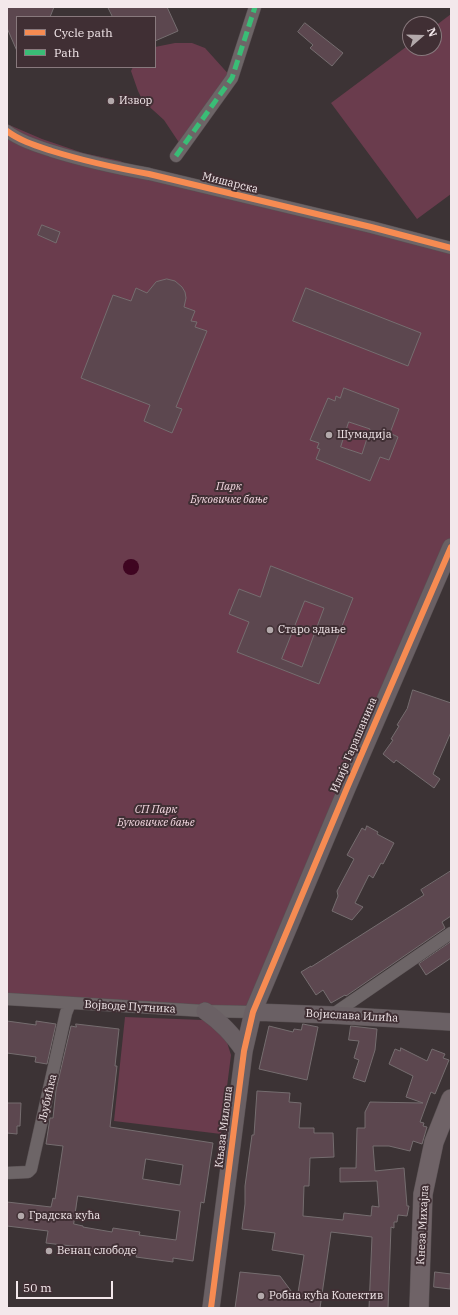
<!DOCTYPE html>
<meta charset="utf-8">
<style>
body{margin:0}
#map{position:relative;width:458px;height:1315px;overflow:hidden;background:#3c3335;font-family:"IBM Plex Serif",serif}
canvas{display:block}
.frame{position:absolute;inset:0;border:8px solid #f3e8eb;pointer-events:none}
.legend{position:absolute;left:16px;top:16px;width:140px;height:52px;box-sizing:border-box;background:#402f34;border:1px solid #88797d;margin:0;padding:5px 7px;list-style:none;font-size:12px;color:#f3e8eb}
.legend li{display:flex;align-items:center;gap:8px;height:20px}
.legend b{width:20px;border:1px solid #88797d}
.north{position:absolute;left:402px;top:16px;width:40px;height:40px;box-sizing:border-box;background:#402f34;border:1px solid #88797d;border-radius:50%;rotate:70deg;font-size:11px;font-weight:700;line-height:16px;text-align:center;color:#f3e8eb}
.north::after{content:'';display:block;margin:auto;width:14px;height:18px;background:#b3a9ab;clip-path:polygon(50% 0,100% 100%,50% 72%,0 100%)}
.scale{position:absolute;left:16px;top:1281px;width:97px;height:18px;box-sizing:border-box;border:2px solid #f3e8eb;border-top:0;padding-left:5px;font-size:12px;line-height:14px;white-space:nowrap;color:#f3e8eb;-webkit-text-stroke:3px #402f34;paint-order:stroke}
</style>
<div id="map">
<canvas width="458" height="1315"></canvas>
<div class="frame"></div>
<ul class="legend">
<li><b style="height:5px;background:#f68b52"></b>Cycle path</li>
<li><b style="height:5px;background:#3abd76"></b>Path</li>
</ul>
<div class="north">N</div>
<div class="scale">50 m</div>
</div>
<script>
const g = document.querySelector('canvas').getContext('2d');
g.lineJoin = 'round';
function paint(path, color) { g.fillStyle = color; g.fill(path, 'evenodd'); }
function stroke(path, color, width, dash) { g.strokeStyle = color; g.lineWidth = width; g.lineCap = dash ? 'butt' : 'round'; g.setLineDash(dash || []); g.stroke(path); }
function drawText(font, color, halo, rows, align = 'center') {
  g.font = font + ' "IBM Plex Serif",serif'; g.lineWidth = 4; g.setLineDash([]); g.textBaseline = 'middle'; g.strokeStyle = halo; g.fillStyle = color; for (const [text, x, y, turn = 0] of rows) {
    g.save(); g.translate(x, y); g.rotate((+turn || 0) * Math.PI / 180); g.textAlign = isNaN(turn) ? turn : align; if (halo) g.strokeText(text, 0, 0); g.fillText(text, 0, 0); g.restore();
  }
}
const green = new Path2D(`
 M451,14V194L417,219L331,103L410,44V48H434V27Z
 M175,43H192L205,48L232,78L182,147L164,120L143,101L138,91L131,71L133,67H155V47Z
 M7,124L42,139L83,153L120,161L149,174L451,249V550L253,1012L7,999Z
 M125,1017L203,1020L216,1026L226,1039L231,1055L221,1134L114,1121Z`);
const water = new Path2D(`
 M123 567a8 8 0 1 1 16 0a8 8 0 1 1-16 0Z`);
const building = new Path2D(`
 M7,7H54L50,17H17V51L7,28Z
 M108,7H167L178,31L155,41V17H113Z
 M305,23L343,53L332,66L310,48L313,45L298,32Z
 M42,225L60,232L56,243L38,235Z
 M167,279L175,281L182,287L185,292L186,298L184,307L195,311L191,321L197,322L195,327L207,331L176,407L182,409L172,433L144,421L150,405L81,378L113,295L131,301L136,288L147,293L156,282Z
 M306,288L421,333L408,366L293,321Z
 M344,388L399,409L390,433L398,437L389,460L380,457L370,481L316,459L320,449L317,448L319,443L310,440L328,398L335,401L336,396L340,398ZM349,422L370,429L362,454L341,447Z
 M271,566L353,598L319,684L237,652L249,622L229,614L239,589L260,597ZM305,601L324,608L302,667L282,659Z
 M413,690L451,703V732L433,774L440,779L434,788L396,760L394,763L383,754L393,740L391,739L399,726L397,725L407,709Z
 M367,826L378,832L377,834L394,843L383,864L381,863L373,878L369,875L355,903L363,907L352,920L332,911L338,896L337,891L354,859L347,855L362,828L365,830Z
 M451,871V916L442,922L445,928L346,996L345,995L331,1003L323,990L316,995L301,972L311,966V967L424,895L421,890Z
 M451,942V958L426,975L419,964Z
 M7,1021L36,1025V1021L56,1024L47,1064L35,1062L36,1057L7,1053Z
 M76,1024L119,1029L115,1066H117L110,1127L213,1143L204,1203L201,1202L193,1261L173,1258V1262L136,1257L137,1253L109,1249V1254L80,1250V1247L46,1243L48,1231L7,1226V1202L51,1207L53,1198L55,1199L63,1146L46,1144L50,1118H53L56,1090L71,1026L76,1027ZM146,1159L183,1165L180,1185L143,1179ZM78,1196L180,1211L176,1240L139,1235L140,1232L113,1228L112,1232L83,1227V1226L74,1224Z
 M303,1024L318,1027L307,1080L259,1069L269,1026L293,1032L294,1029L301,1030Z
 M351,1026L377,1029L375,1050L365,1082L353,1078L359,1060L354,1058L359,1041L349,1040Z
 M401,1048L427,1061L432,1049L445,1054L443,1058L449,1060L435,1094L431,1092L420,1122L424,1123L423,1126L427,1127L422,1144L413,1141L410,1151L389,1146H373L375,1171L404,1168L407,1206H409L407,1216L398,1215L397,1222H394V1228L391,1227L388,1308H369L372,1237L331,1232L320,1308H235L240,1272L280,1276L297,1299L304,1255L272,1250L275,1233L242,1229L245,1204V1186L252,1135H254L257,1091L290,1093L289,1102L301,1103L299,1128H314V1133H333L334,1157L310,1158L309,1186H304L303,1216L343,1220L344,1213L371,1216L372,1206L379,1207L377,1181L340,1182V1168H356L357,1128H365V1112L370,1102L423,1103L406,1097L413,1076L389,1064L395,1049L400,1051Z
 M7,1103H21L20,1126H17V1134L7,1133Z
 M435,1272L451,1274L450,1289L434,1287Z`);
const street = new Path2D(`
 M7,131C20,141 37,146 52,151C84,161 116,168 149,174L371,227L451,248
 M176,156L232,78L255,7
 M7,999L205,1011L253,1012
 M332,1015L451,933
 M7,1173L28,1172L31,1169L66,1013L70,1003`);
const secondary = new Path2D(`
 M205,1011C222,1023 232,1034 244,1051
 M253,1012L332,1015L451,1022
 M211,1308L244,1051L253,1012L347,788L451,547`);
const primary = new Path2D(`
 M419,1308L423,1194L434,1142L451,1099`);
const quiet = new Path2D(`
 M176,156L232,78L255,7`);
const cycleway = new Path2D(`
 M7,131C20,141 37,146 52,151C84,161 116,168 149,174L371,227L451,248
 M211,1308L244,1051L253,1012L347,788L451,547`);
const markers = [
 [111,101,4,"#b3a9ab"],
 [329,435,4,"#b3a9ab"],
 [270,630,4,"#b3a9ab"],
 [21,1216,4,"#b3a9ab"],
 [49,1251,4,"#b3a9ab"],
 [261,1296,4,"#b3a9ab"]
];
const poiNames = [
 ["Извор",119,101],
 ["Шумадија",337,435],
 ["Старо здање",278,630],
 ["Градска кућа",29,1216],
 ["Венац слободе",57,1251],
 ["Робна кућа Колектив",269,1296]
];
const streetNames = [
 ["Мишарска",230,183,14],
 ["Илије Гарашанина",354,745,-67],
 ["Војводе Путника",130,1007,3],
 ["Војислава Илића",352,1016,3],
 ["Љубићка",48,1098,-77],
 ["Књаза Милоша",224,1127,-83],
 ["Кнеза Михајла",423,1225,-87]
];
const parkNames = [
 ["Парк",229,487],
 ["Буковичке бање",229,500],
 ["СП Парк",156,810],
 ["Буковичке бање",156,823]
];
paint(green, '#6a3c4d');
paint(water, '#3f0521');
paint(building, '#5c474f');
stroke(building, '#756d6f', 1);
stroke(street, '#595153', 13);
stroke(secondary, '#595153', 18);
stroke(primary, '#595153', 20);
stroke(street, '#6d6567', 12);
stroke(secondary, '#6a6064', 17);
stroke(primary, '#6f6367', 19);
stroke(quiet, '#3abd76', 5, [10, 5]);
stroke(cycleway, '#f68b52', 6);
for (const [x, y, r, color] of markers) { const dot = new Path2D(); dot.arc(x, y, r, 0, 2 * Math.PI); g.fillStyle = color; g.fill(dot); stroke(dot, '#402f34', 1.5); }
drawText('11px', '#f3e8eb', '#402f34', poiNames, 'left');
drawText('11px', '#f3e8eb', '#402f34', streetNames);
drawText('italic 11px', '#f4d9e2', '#402f34', parkNames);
</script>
